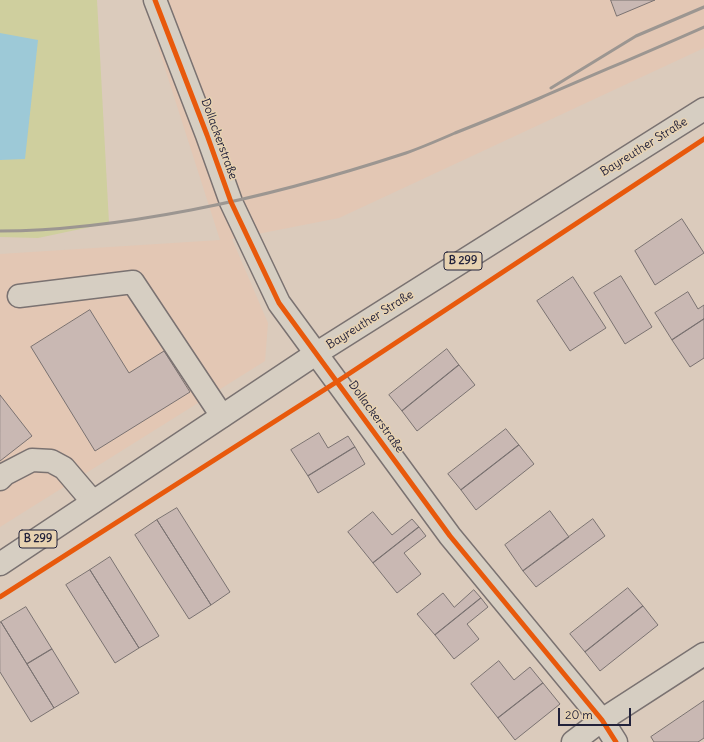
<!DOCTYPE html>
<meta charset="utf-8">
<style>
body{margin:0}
#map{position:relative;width:704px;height:742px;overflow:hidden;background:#dbcbbc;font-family:Delius,sans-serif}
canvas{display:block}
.scale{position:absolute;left:558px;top:708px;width:73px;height:18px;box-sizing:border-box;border:2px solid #22223b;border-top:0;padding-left:5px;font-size:12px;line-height:14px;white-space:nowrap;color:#22223b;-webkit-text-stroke:3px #e7d2b1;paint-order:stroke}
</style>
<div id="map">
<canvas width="704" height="742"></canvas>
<div class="scale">20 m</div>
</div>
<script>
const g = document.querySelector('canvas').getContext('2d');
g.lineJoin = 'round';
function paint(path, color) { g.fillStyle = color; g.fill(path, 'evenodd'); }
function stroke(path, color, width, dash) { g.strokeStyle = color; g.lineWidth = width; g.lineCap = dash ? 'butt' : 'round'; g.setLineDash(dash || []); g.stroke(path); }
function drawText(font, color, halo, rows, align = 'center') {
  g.font = font + ' Delius,sans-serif'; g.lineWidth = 3; g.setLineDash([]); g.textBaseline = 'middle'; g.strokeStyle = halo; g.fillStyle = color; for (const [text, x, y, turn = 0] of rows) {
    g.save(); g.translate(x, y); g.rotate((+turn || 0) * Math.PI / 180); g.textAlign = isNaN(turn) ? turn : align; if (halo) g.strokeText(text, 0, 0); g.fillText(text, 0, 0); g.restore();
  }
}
const built = new Path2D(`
 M143,0H704V48L339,218L232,239L268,323L265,361L0,527V254L220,240Z`);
const green = new Path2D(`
 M0,0H97L109,223L38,238L0,237Z`);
const water = new Path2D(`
 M0,33L38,40L25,159L0,160Z`);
const building = new Path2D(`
 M611,0H655L617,16Z
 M682,219L704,253L655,285L635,251Z
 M621,276L652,327L625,344L594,293Z
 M573,277L606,328L570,351L537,301Z
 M688,292L698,309L704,305V319L672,340L655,313Z
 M90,310L129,373L164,351L190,392L95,451L31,347Z
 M704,319V358L690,367L672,340Z
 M447,349L459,365L402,411L389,395Z
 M459,365L475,385L417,431L402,411Z
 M0,395L32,436L0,461Z
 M506,429L519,445L461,490L448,474Z
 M319,433L328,448L348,436L355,447L308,476L291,450Z
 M519,445L534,464L476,510L461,490Z
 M355,447L365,464L318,493L308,476Z
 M177,508L230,592L211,605L157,520Z
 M550,511L569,537L523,571L505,545Z
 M373,512L392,535L412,519L419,527L373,563L348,532Z
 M593,519L605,536L536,587L523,571Z
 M157,520L211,605L189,619L135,535Z
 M419,527L426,536L404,553L421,574L397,593L373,563Z
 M110,557L159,636L139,648L90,570Z
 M90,570L139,648L115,663L66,585Z
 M628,588L643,606L585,652L570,634Z
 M474,590L481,598L435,635L417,614L443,593L454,607Z
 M481,598L488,607L467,624L479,639L454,659L435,635Z
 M643,606L658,625L600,671L585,652Z
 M26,607L52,649L27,664L1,622Z
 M0,622H1L54,708L31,722L0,672Z
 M52,649L79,693L54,708L27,664Z
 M499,661L514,680L530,667L543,683L498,718L471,684Z
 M543,683L560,704L515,740L498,718Z
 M704,701V738L698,742H654L651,737Z`);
const minor = new Path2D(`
 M155,0L207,135L231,202L279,303L450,536L602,720L616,742
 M19,296L133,282L222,416
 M0,479L5,474L32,460L51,461L64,468L93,502
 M573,742L602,720L704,654`);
const major = new Path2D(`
 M0,564L317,353L704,109`);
const rail = new Path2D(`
 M551,88L636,36L704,7
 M0,231C65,231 128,222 191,210C264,196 336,176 406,153C423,147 439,140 455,133C483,122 512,110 540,98C595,74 650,51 704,27`);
const cycleway = new Path2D(`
 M155,0L207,135L231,202L279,303L450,536L602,720L616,742
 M0,597L338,381L704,139`);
const shields = [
 [463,261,38],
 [38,539,38]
];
const shieldNames = [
 ["B 299",463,261],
 ["B 299",38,539]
];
const streetNames = [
 ["Dollackerstraße",219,139,70],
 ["Bayreuther Straße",644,147,-32],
 ["Bayreuther Straße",370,320,-32],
 ["Dollackerstraße",376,417,54]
];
paint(built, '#e3c7b4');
paint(green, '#cfcf9e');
paint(water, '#9dc9d7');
paint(building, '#c9b8b3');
stroke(building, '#7a7271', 1);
stroke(minor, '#7a7271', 25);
stroke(major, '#7a7271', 25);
stroke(minor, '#d6cec2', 22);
stroke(major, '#d6cec2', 22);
stroke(rail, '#9c9691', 3);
stroke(cycleway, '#e8590c', 5);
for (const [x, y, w] of shields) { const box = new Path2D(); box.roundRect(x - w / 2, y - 9, w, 18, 3); g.fillStyle = '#e7d2b1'; g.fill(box); stroke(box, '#22223b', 1); }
drawText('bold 11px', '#22223b', null, shieldNames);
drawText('12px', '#22223b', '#e7d2b1', streetNames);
</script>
